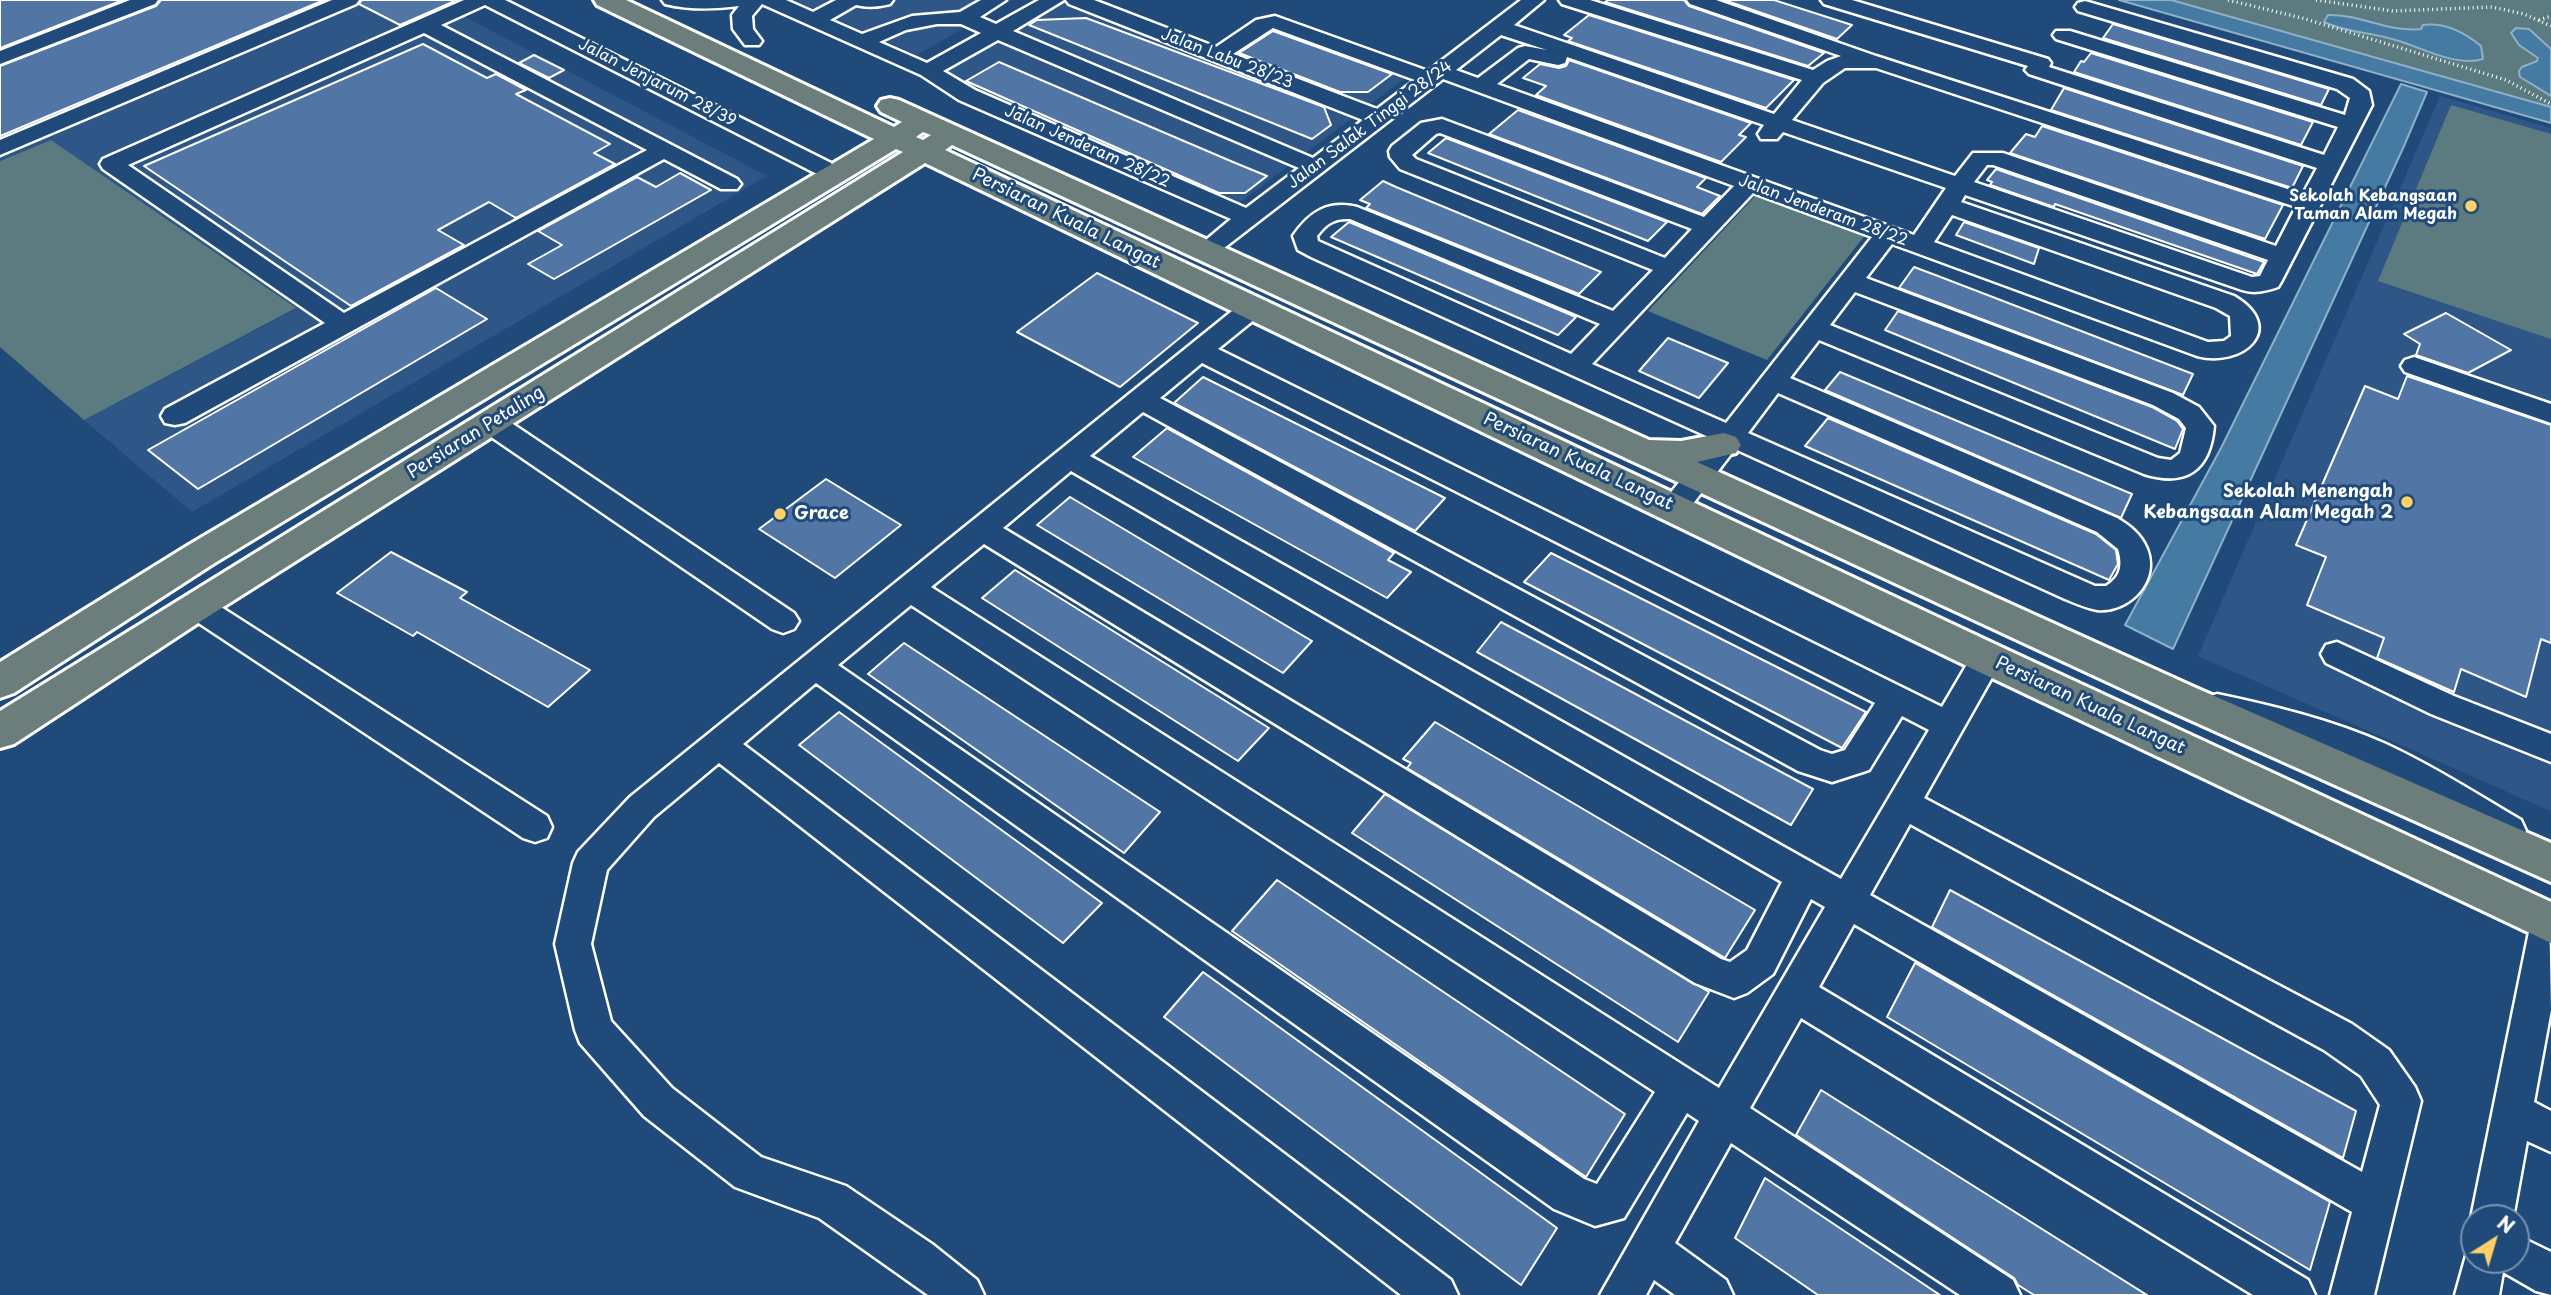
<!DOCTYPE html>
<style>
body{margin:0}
#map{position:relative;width:2551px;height:1295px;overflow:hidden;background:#1f4a7a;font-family:"Playpen Sans",sans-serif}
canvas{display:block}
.north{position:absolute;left:2460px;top:1204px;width:70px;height:70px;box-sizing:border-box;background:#1f4a7a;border:2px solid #7992af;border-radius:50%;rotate:37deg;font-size:19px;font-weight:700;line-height:28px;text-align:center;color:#fff}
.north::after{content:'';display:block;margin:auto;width:24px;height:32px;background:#ffd166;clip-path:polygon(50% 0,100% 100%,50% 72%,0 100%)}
</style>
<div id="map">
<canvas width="2551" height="1295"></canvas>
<div class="north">N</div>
</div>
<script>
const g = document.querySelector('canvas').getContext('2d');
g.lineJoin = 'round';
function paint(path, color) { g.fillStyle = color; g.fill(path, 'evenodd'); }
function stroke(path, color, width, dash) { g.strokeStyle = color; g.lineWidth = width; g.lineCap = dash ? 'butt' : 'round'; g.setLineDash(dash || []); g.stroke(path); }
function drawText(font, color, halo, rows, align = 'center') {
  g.font = font + ' "Playpen Sans",sans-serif'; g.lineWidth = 6; g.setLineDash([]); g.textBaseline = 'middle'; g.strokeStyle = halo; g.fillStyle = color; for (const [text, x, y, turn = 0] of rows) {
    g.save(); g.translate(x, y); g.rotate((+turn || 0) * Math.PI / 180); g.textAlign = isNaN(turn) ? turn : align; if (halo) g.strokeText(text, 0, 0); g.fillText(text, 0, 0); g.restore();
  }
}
const built = new Path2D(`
 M0,0H433L767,176L192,512L84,420L296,309L51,140L0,161Z
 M794,0H1013L917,55Z
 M1063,0L1216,60L1274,24L1411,74L1235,206L971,91L938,71Z
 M2440,96L2551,128V811L2198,656Z`);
const green = new Path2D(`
 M2171,0H2551V107Z
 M2451,105L2551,134V339L2378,281Z
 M51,140L296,308L84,420L0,347V161Z
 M1757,194L1866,234L1767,360L1648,311Z`);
const water = new Path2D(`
 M2119,0H2171L2551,107V123Z
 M2328,15C2360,14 2389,33 2421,29L2423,25C2445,22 2464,32 2481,46L2483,59C2453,68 2417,44 2388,38C2366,32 2345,32 2324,22Z
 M2516,28L2529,29L2551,49V96L2520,77L2519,71L2522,67L2537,61L2538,58L2519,45L2511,33Z
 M2401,84L2427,92L2404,146L2173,649L2125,625L2221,448Z`);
const building = new Path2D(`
 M0,0H123L0,48Z
 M161,0H324L0,136V66L156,6Z
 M362,0H457L400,25L359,4Z
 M1608,0H1684L1689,6L1824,53L1808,66L1605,2Z
 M1724,0H1774L1852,25L1837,39Z
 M1589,15L1794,80L1766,108L1568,41L1572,38L1564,35Z
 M1086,18L1324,107L1331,125L1312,139L1029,25L1037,20Z
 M2113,24L2329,89L2321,105L2103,38Z
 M1273,31L1392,74L1368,92H1340L1239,53Z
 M423,44L487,78L496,74L526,90L516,94L610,144L594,153L615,164L516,218L489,202L438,230L464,245L351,306L144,166Z
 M2091,53L2313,122L2301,145L2074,72L2081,61L2084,62Z
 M534,55L564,70L549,78L519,63Z
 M1569,60L1751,123L1739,135L1746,137L1721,162L1536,95L1546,86L1523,78L1540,64L1559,68L1566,66Z
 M999,62L1233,162L1267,176L1245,193H1219L966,81Z
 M2064,88L2303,166L2292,188L2051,110Z
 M1518,110L1706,178L1697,187L1720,196L1702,214L1489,134Z
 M2042,126L2283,205L2265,239L2010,153L2026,134L2035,137Z
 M1446,138L1667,222L1648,241L1428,153Z
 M1996,169L2264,262L2257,274L2055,204L2054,207L1990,185L1992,182L1987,180Z
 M680,173L711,190L554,279L528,264L562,245L538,231L637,177L656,187Z
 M1383,181L1396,187L1601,272L1579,294L1366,208L1370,204L1360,200Z
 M1349,222L1576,317L1558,335L1331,237Z
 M1964,222L2039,248L2034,264L1956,235Z
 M1914,267L1938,276L2193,374L2183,395L1899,288Z
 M1097,273L1198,323L1120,387L1017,332Z
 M436,288L487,319L198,489L148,450Z
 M1898,311L2152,407L2177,421L2183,429L2175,449L1885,330Z
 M2446,313L2511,350L2468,373L2416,355L2420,344L2404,334Z
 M1668,338L1728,363L1699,398L1639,371Z
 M1840,372L2132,494L2121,518L1825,390Z
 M2407,376L2551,425V643L2541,639L2526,697L2461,669L2454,692L2377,658L2384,638L2307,605L2326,557L2296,545L2365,386L2398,399Z
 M1203,377L1445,498L1415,531L1174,403Z
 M1828,418L2096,534L2116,550L2118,564L2109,580L1805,446Z
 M1167,428L1394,553L1388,560L1411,572L1387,598L1133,457Z
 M826,479L901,525L835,578L759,529Z
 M1070,497L1312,641L1283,673L1037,525Z
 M391,552L467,592L460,598L590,670L548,707L417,632L413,636L337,593Z
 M1551,553L1866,712L1842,748L1524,582Z
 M1015,570L1269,728L1238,761L982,598Z
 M1501,622L1813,789L1791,825L1477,652Z
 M904,643L1160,812L1124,853L868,674Z
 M839,712L1102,903L1063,943L799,745Z
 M1435,722L1755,910L1725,958L1407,768L1411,763L1403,759Z
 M1385,794L1709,992L1678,1042L1352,833Z
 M1277,880L1625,1114L1586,1177L1232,931Z
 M1950,890L2356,1111L2343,1158L1932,927Z
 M1915,963L2330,1202L2310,1270L1887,1017Z
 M1203,972L1557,1228L1521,1285L1164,1017Z
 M1821,1090L2147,1295H2034L2018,1285L2014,1278L1796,1135Z
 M1765,1178L1940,1295H1818L1735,1238Z`);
const path = new Path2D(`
 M2228,0L2302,18L2506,80L2551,104
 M2316,0L2393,11L2492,7L2524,14L2551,26
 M2539,20L2551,16`);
const minor = new Path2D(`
 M130,0H158L155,4L0,64V51Z
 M332,0H359L356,4L0,155V140Z
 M464,0H505L831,163L834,168L831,173H815L485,5L441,25L737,179L741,184L737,189H721L664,159L185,423L175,425L165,423L161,416L165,409L325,323L103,169L100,164L103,159ZM424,33L647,150L344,313L128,165Z
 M662,0H786L813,12L836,0H893L890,4C878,7 868,8 856,5L830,20L862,34L912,16L960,12L981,0H1006L980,17L996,24L1039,0H1064L1013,31L1313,158L1363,120L1069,4L1066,0H1094L1216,47L1256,20L1275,16L1428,71L1521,0H1544L1514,25L1774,114L1802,80L1562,4L1559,0H1590L1813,70L1827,61L1841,56L1690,4L1687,0H1716L1876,56L2303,194L2317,168L2029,74L2025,70L2028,66L1824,4L1821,0H1852L2048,59L2051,63L2049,67L2324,155L2338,127L2056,39L2053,35L2056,31H2070L2345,115L2350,98L2337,89L2078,11L2075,7L2078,3L2085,1L2353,79L2369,91L2372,105L2281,282L2278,287C2266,291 2254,294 2242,290L1965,195L1961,202L2234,296C2288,328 2243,368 2197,356L1892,244L1866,278L2173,393L2199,407L2214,426C2210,471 2186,487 2144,474L1819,340L1790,378L2117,518C2130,526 2141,534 2147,549C2160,581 2129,613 2097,610C2086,608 2075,603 2065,599L1735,449L1685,514L1675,517L1665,514L1661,507L1665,500L1713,439L1311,257L1298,250L1293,236C1309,212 1328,200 1357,207L1613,311L1653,270L1400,169L1390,157L1389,151L1392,146L1421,123L1442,119L1704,217L1734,186L1443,79L1215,255L1206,257L1197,255L1194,250L1231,219L959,100L921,75L762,4L752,16L753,29L762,41L759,45H745L733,29L732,15L739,6C715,9 689,10 665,4ZM937,24H961L981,33L927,63L879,42L906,30ZM1273,28L1415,80L1377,109L1233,54ZM1501,35L1547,50L1525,46L1518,48L1478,78L1456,70ZM998,40L1299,168L1246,208L975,90L943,71ZM1567,57L1764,125L1758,134L1761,139H1777L1783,132L1946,188L1914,235L1497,84L1529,59L1558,65L1565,63ZM1845,68H1876L2296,207L2276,246L2003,153H1973L1955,176L1792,120L1823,83ZM1440,133L1692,229L1665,258L1416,159L1412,155L1436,134ZM1987,165H1993L2268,260L2260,276L2252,277L1974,182ZM1753,193L1872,237L1726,423L1592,364ZM1952,215L2216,308L2230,316L2231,336L2224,341L2208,342L1934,242ZM1350,219L1600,324L1571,354L1318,241L1317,236C1326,224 1334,218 1350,219ZM1855,292L2153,405L2179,419L2186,428L2180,453L2171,460L2158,458L1830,325ZM1778,393L2097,532L2118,549C2123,565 2121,577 2106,586H2095L1748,433Z
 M1251,301L1260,303L1264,309L1260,315L1218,349L1942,707L1976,649L1987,646L1998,649L2003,658L1924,798L2352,1024L2389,1050L2415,1087L2421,1101L2374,1295H2330L2352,1212L1854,924L1819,987L2308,1280L2315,1295H2253L1801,1018L1750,1108L2013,1280L2020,1295H1960L1731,1143L1675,1243L1726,1280L1733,1295H1675L1654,1280L1646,1295H1600L1699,1121L1687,1113L1624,1218L1595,1226L1554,1209L816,683L743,744L1451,1280L1458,1295H1401L719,763L654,817L607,870L591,944L611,1021L672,1088L761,1157L846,1186L932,1244L977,1280L984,1295H928L819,1218L735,1187L644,1116L580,1043L575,1030L555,944L573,863L578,852L630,797L1242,303ZM1202,363L1875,703L1845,750L1832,754L1820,750L1160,398ZM1143,412L1798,771L1832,782L1869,770L1902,716L1929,730L1841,879L1090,456ZM1071,471L1782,882L1747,950L1730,962L1721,959L1003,528ZM984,544L1695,983L1734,998L1747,993L1773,974L1811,899L1825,907L1719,1088L931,587ZM911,605L1655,1092L1597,1184L1584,1179L838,665ZM1910,824L2324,1050L2361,1076L2380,1105L2362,1172L1870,895Z
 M2414,357L2551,404V423L2405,372L2401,366L2405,360Z
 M491,414L501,416L794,613L799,621L794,629L783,633L772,629L481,430L477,423L481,416Z
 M196,594L207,598L547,816L552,827L547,838L535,842L523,838L185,614L181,606L185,598Z
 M2337,642L2454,696L2551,734V762L2431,714L2326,663L2321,654L2326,645Z
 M2217,694C2274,706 2332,720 2386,744C2433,766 2477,794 2521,820L2526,831L2521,842L2509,846L2497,842C2441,808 2387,771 2326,749C2287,734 2245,729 2205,716L2201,707L2205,698Z
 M2549,906L2551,1010L2534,1102L2551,1111V1152L2527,1141L2513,1218H2474V1225L2471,1218L2531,922L2536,910Z
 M2516,1235L2551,1252V1295L2536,1291L2503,1272L2499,1295H2455L2469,1245L2474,1243V1260H2516Z`);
const major = new Path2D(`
 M594,0H626L894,127L902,122L881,112L877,106L881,100L890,98L899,100L1649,440L1681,441L1724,433L1736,437L1741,445L1736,453L1697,462L2196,688L2551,843V882L2168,710L952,145L945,150L2001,647L2551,902V943L1973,669L925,163L209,616L14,744L0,748V711L903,152L896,149L213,564L14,693L0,698V662L187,546L874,139L597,5ZM923,132L931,135L923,140L916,137Z`);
const markers = [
 [2471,206,7,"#ffd166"],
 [2407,502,7,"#ffd166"],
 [780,514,7,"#ffd166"]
];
const farStreetnames = [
 ["Jalan Labu 28/23",1227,59,21],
 ["Jalan Jenjarum 28/39",657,83,27],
 ["Jalan Salak Tinggi 28/24",1370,125,-37],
 ["Jalan Jenderam 28/22",1087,147,24],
 ["Jalan Jenderam 28/22",1823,211,20]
];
const farPoinames = [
 ["Sekolah Kebangsaan",2457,197],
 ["Taman Alam Megah",2457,215]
];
const streetNames = [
 ["Persiaran Kuala Langat",1066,219,26],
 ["Persiaran Petaling",476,433,-32],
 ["Persiaran Kuala Langat",1578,462,25],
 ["Persiaran Kuala Langat",2090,706,25]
];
const poiNames = [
 ["Sekolah Menengah",2393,492],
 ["Kebangsaan Alam Megah 2",2393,513],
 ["Grace",794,514,"left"]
];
paint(built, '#2e5787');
paint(green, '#5b7b80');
paint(water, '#457ba2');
stroke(water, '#8fb0c7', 2);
paint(building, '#5175a4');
stroke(building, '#fff', 2);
stroke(minor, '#fff', 5);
stroke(major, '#fff', 6);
stroke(path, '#fff', 3.5, [1, 3.5]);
paint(minor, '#1f4a7a');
paint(major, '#6c7e7c');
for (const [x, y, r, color] of markers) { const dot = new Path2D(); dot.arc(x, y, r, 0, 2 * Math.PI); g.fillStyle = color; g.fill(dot); stroke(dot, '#1f4a7a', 2.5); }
drawText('16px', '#fff', '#1f4a7a', farStreetnames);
drawText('bold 16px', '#fff', '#1f4a7a', farPoinames, 'right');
drawText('18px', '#fff', '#1f4a7a', streetNames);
drawText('bold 18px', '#fff', '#1f4a7a', poiNames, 'right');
</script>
